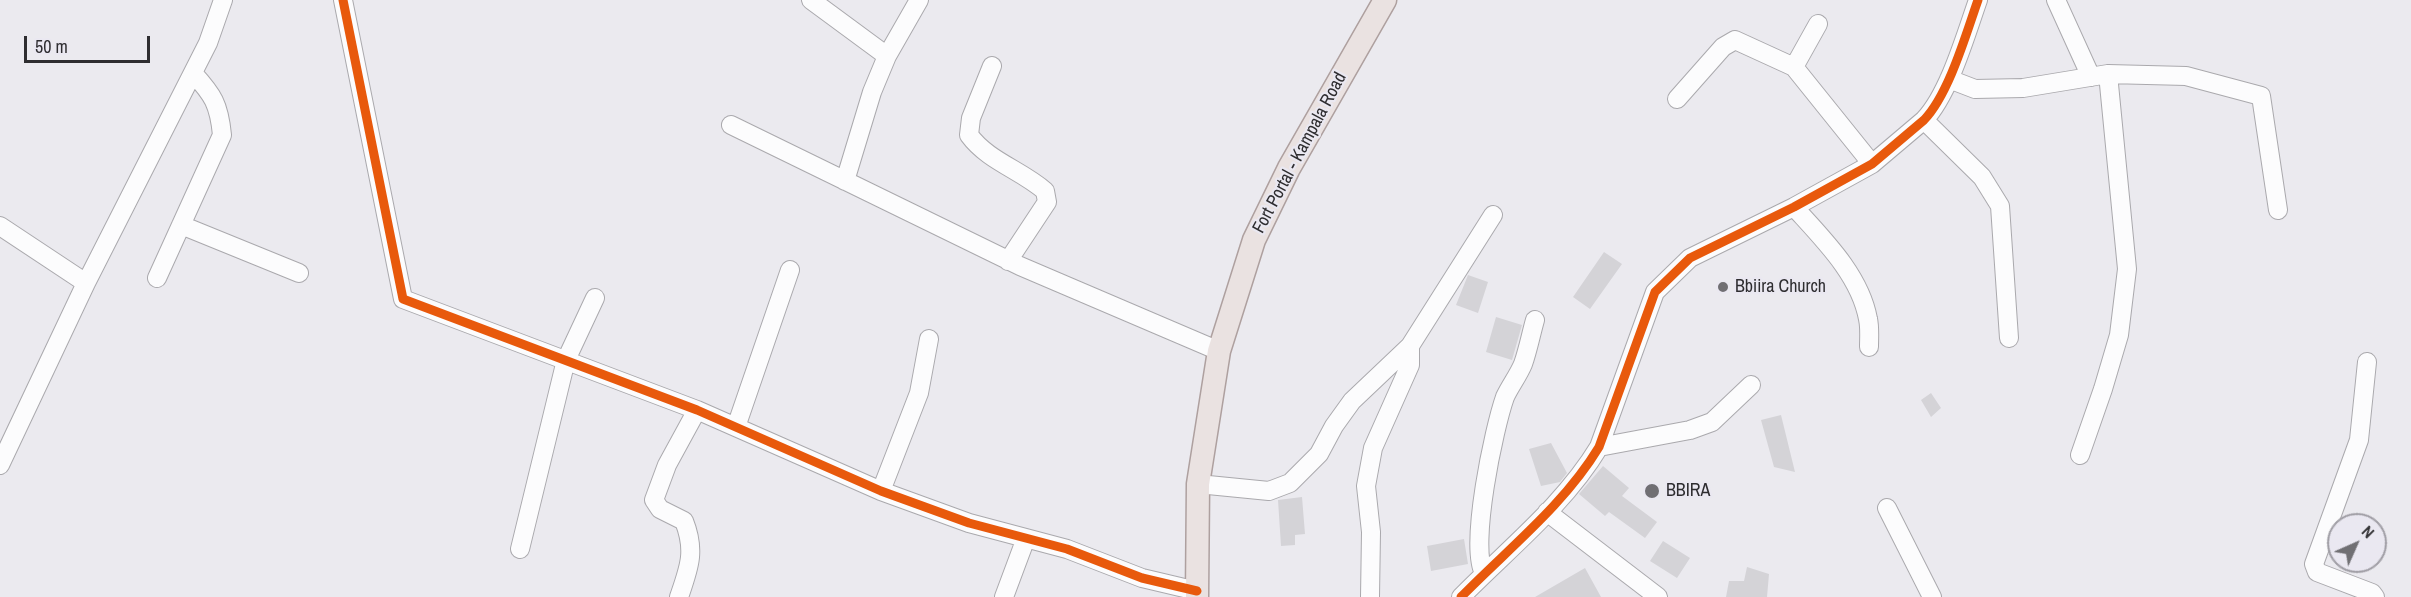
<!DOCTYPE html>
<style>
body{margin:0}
#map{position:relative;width:2411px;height:597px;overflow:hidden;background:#ebeaef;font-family:"Archivo Narrow",sans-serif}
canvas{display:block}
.north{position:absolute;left:2327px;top:513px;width:60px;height:60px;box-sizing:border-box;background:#eae8f1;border:2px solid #9f9da4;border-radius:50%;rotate:45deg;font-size:16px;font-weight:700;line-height:24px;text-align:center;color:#2e2d30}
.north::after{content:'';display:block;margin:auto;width:21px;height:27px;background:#706f73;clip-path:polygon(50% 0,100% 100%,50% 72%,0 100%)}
.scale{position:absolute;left:24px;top:36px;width:126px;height:27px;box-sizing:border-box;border:3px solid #2e2d30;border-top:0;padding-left:8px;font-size:18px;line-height:21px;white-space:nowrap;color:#2e2d30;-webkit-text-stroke:4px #eae8f1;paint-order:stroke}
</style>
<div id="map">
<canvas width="2411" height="597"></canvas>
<div class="north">N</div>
<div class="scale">50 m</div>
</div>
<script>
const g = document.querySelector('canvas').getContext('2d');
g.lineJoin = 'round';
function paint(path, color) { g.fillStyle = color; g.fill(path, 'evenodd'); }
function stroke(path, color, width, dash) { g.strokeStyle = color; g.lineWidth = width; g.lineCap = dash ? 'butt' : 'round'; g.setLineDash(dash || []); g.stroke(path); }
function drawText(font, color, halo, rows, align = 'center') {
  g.font = font + ' "Archivo Narrow",sans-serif'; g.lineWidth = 4.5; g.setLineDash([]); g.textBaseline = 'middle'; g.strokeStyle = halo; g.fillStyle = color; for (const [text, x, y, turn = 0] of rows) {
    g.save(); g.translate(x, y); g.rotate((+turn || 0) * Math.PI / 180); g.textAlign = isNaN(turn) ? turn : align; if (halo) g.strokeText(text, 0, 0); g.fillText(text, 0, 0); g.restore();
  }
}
const building = new Path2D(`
 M1604,252L1622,264L1590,309L1573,297Z
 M1468,275L1488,282L1478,313L1456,305Z
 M1496,317L1522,325L1512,360L1486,352Z
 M1931,393L1941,408L1931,417L1921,400Z
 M1781,415L1795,472L1774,467L1761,420Z
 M1551,443L1567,473L1560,482L1541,486L1529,449Z
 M1603,466L1629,488L1622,496L1657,522L1645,538L1609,512L1605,516L1579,494Z
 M1302,497L1305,534L1295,535V545L1281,546L1278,500Z
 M1464,539L1468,564L1431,571L1427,546Z
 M1663,541L1690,558L1677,578L1650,561Z
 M1747,567L1769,574L1767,597H1726L1729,581H1744Z
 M1585,568L1601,597H1535Z`);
const minor = new Path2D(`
 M343,0L403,299L697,410L881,491L969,523L1067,549L1142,578L1197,591
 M811,0L887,56
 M2056,0L2091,77
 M992,66L971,118L969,135C988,161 1021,170 1045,191L1047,202L1008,261
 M1794,67L1818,24
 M1949,79L1975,89L2023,88L2108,74L2186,76L2261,96L2278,210
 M1677,99L1723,47L1735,40L1794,67L1872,164
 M1924,120L1982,177L2000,206L2009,338
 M731,125L1020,266L1219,351
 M845,181L872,92L887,56L919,0
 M1794,207C1823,239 1860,275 1868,319C1870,328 1869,338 1869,347
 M181,225L299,273
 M0,226L86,283
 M157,278L222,135C219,104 213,95 193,73
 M2367,362L2359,440L2314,564L2317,572L2372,593L2375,597
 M736,427L790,270
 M1599,447L1690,430L1712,422L1751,385
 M2080,455L2103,389L2119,335L2127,269L2108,74
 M0,465L86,283L208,43L223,0
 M1198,484L1269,491L1290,483L1319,454L1334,426L1352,401L1410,346L1493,215
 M881,491L919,393L929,339
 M1887,508L1932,597
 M1547,512L1658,597
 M520,549L566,360L595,298
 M1484,573C1469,546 1494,428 1505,397C1510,386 1518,376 1523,364C1528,350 1531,334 1535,320
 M679,597C689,568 696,551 684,521L660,509L654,500L667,465L697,410
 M1004,597L1026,538
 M1370,597L1371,532L1366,486L1373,448L1410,365V346
 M1461,597C1508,549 1564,505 1599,447L1655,292L1690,258L1794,207L1872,164L1924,120C1949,94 1966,34 1978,0`);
const major = new Path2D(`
 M1197,597L1198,484L1219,351L1254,240L1289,168L1385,0`);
const cycleway = new Path2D(`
 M343,0L403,299L697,410L881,491L969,523L1067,549L1142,578L1197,591
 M1461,597C1508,549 1564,505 1599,447L1655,292L1690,258L1794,207L1872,164L1924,120C1949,94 1966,34 1978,0`);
const markers = [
 [1723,287,6,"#706f73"],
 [1652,491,8,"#706f73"]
];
const streetNames = [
 ["Fort Portal - Kampala Road",1300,153,-62]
];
const poiNames = [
 ["Bbiira Church",1735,287],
 ["BBIRA",1666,491]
];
paint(building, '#d4d3d7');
stroke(minor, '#aaa9ad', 20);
stroke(major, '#aea09f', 25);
stroke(minor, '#fcfcfd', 18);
stroke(major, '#eae2e1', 22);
stroke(cycleway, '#e8590c', 9);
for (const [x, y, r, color] of markers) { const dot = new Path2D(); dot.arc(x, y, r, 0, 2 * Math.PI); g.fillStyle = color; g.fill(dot); stroke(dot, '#eae8f1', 2); }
drawText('18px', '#2e2d30', '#eae8f1', streetNames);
drawText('18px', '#2e2d30', '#eae8f1', poiNames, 'left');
</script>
